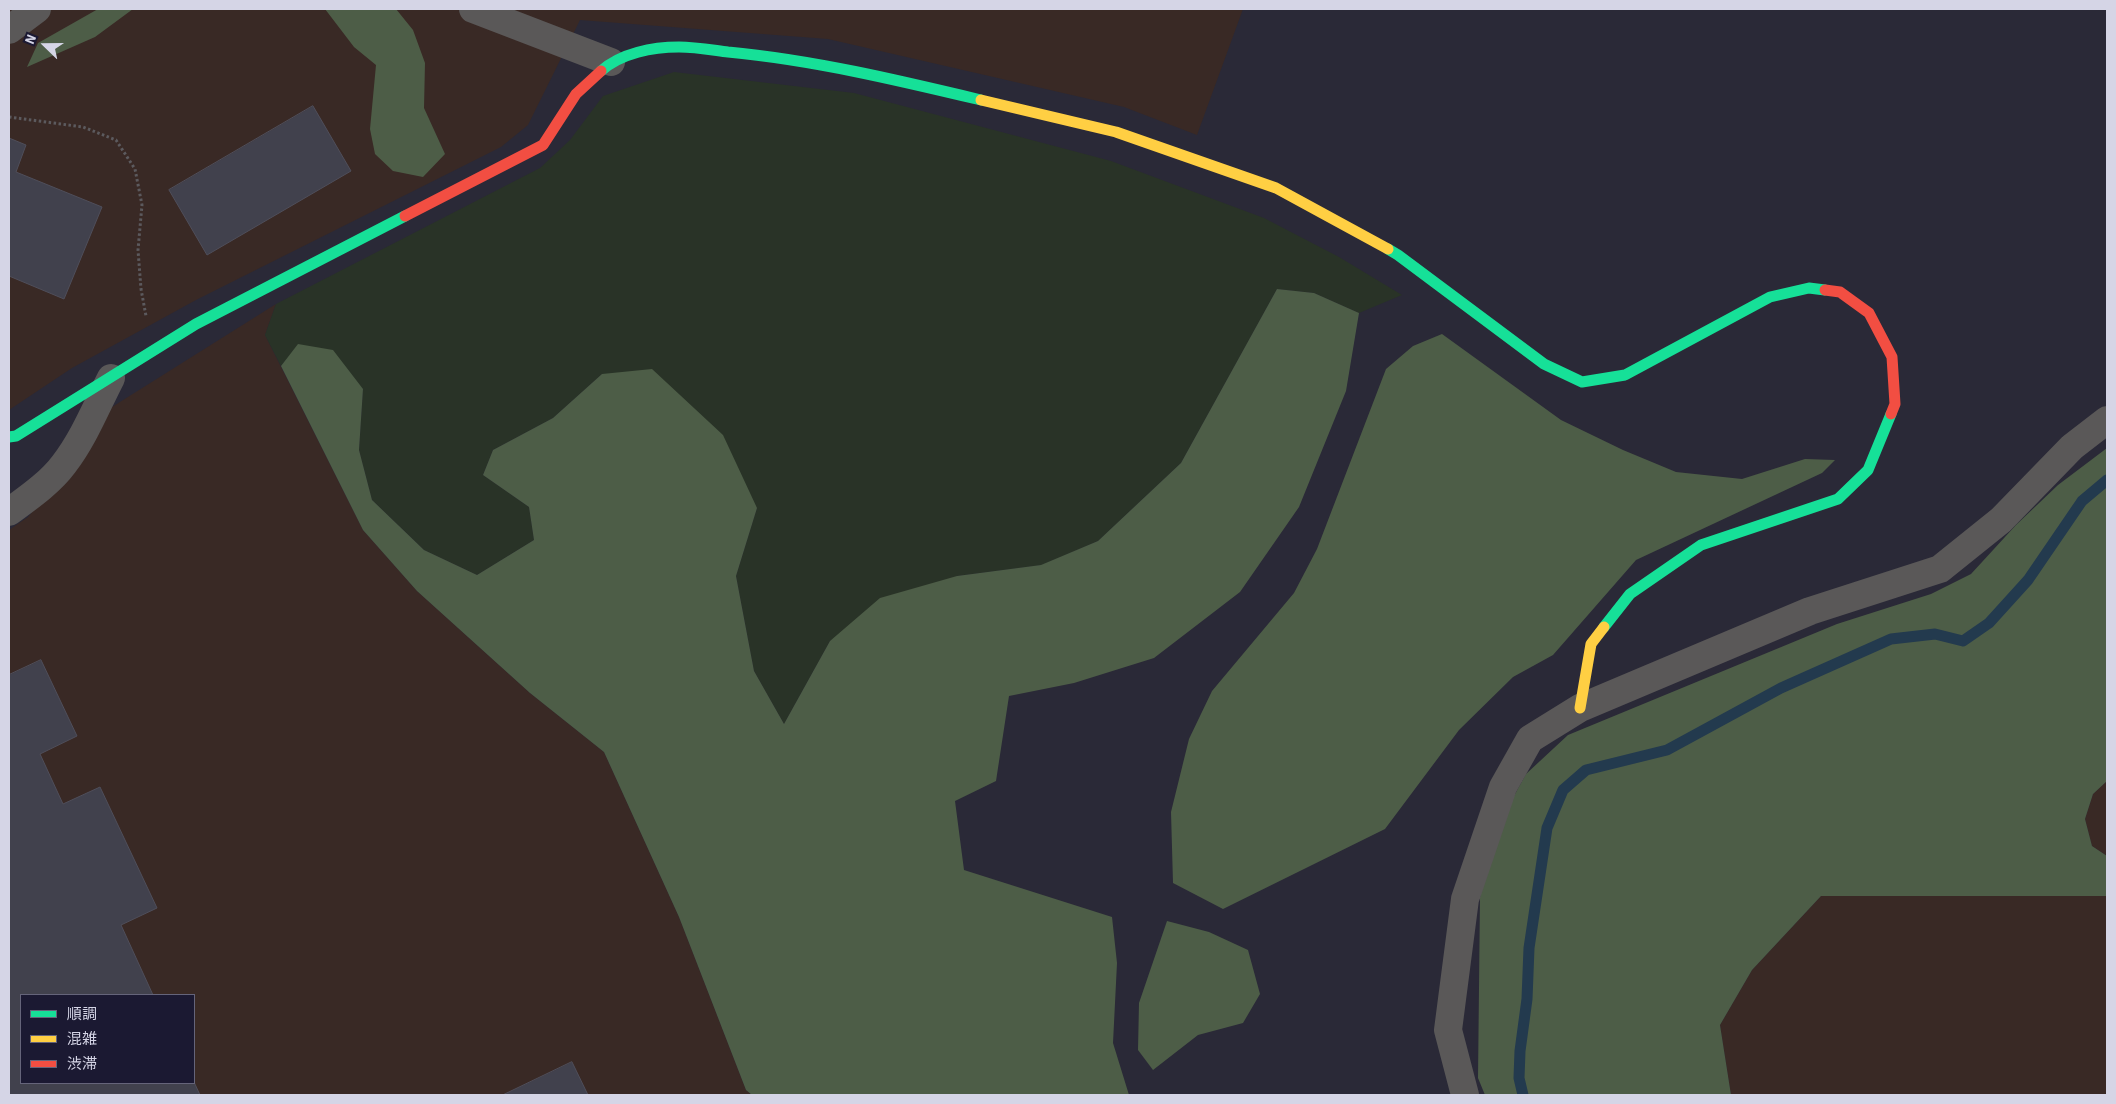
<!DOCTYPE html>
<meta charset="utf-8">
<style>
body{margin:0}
#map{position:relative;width:2116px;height:1104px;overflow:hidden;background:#2a2937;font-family:"Source Sans 3","Noto Sans JP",sans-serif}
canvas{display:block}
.frame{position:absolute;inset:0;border:10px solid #d5d5e6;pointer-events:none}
.legend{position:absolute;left:20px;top:994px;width:175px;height:90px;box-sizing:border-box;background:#1b1932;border:1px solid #65647a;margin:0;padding:6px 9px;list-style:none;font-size:15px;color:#d5d5e6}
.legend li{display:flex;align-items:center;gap:10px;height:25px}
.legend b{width:25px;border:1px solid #65647a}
.north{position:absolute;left:20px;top:20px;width:50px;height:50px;-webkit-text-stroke:4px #1b1932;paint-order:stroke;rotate:292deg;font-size:14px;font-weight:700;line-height:20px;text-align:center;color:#d5d5e6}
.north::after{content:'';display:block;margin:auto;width:18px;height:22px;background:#d5d5e6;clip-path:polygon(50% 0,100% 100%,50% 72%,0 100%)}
</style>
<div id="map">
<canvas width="2116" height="1104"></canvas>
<div class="frame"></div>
<ul class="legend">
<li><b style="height:6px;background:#16e098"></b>順調</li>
<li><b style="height:6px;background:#ffcf43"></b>混雑</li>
<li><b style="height:6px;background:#f24e42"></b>渋滞</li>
</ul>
<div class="north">N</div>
</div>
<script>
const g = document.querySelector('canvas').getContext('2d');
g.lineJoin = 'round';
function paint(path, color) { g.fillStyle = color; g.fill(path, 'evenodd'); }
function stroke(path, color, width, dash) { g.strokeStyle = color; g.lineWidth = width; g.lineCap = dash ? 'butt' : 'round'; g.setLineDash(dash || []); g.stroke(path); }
const industrial = new Path2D(`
 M9,9H1243L1197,135L1124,107L828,39L580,20L528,125L501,147L196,300L72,368L9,410Z
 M276,304L265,335L363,530L417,591L530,693L604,752L679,917L746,1090L752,1095H9V530L28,517L55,485L101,418L112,407ZM21,995H194V1083H21Z
 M2107,781V856L2092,846L2085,819L2093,794Z
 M1821,896H2107V1095H1731L1720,1025L1752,970Z`);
const green = new Path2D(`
 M674,72L854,93L1111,161L1264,218L1339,257L1402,295L1359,313L1314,293L1277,289L1181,463L1098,541L1042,565L957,576L830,641L784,724L754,671L736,576L757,508L602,374L553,418L493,450L483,475L529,507L534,540L477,575L424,550L372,500L359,450L363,389L299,344L281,366L265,335L276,304L540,168L570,140L603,96Z`);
const forest = new Path2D(`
 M98,9H133L95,37L27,67L38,43Z
 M325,9H396L413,30L425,63L424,108L445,154L423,177L393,171L375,154L370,129L376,65L354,47Z
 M1277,289L1314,293L1359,313L1346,391L1299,507L1240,592L1154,658L1074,683L1009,696L996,781L955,801L964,870L1112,917L1117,963L1113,1043L1129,1095H752L746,1090L679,917L604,752L530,693L417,591L363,530L281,366L298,344L333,350L363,389L359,450L372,500L424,550L477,575L534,540L529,507L483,475L493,450L553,418L602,374L652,369L723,435L757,508L736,576L754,671L784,724L830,641L880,598L957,576L1041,565L1098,541L1181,463Z
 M1442,334L1561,420L1623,450L1676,472L1742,479L1805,459L1835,460L1822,473L1636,560L1553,655L1513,677L1459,730L1385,829L1223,909L1173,883L1171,812L1189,739L1212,691L1294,593L1317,549L1386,369L1413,346Z
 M2107,448V781L2093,794L2085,819L2092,846L2107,856V896H1821L1752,970L1720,1025L1731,1095H1485L1478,1078L1480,897L1497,827L1526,774L1568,735L1837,624L1931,594L1971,574L2016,525L2058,485Z
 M1167,921L1209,932L1248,950L1260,994L1243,1023L1198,1035L1153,1070L1138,1050L1139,1003Z`);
const stream = new Path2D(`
 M1523,1095L1519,1078L1520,1051L1527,999L1529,948L1547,828L1563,790L1586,770L1667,750L1781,688L1891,639L1935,634L1963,641L1989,623L2028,580L2082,501L2107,480`);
const building = new Path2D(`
 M313,106L351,171L207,255L169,190Z
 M9,138L26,145L16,172L102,207L64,299L9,276Z
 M41,660L77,736L40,754L63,804L100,787L157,908L121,925L153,995H21V1083L194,1082L200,1095H9V675Z
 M572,1062L588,1095H503Z`);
const path = new Path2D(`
 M9,117L83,127L116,140L135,169L142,205L138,250L141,289L146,316`);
const street = new Path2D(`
 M473,9L611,62
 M9,30L37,9
 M9,512C28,498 50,483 64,464C84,438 96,407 111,378
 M1465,1095L1448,1030L1465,899L1503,787L1530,739L1580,708L1810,611L1940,569L2001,520L2072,447L2107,420`);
const fast = new Path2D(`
 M601,71C621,53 653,47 679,47C695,47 712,50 728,52C813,60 897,80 981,100
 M1388,249L1398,255L1544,364L1582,382L1625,375L1770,297L1809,288L1825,290
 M9,437L16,436L196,324L405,216
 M1604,627L1630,594L1701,545L1838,499L1868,470L1891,414`);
const slow = new Path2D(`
 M981,100L1116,132L1276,188L1388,249
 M1580,708L1591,644L1604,627`);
const jam = new Path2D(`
 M405,216L543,145L576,94L601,71
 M1825,290L1840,292L1869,313L1892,357L1895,404L1891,414`);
paint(industrial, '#392925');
paint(green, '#293327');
paint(forest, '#4d5d47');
stroke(stream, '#233a4e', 11);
paint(building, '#41414d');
stroke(building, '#4f4e5a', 1);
stroke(path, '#5c5a5e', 3, [2.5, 2.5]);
stroke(street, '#5a5858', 28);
stroke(fast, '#16e098', 11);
stroke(slow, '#ffcf43', 11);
stroke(jam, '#f24e42', 11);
</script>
